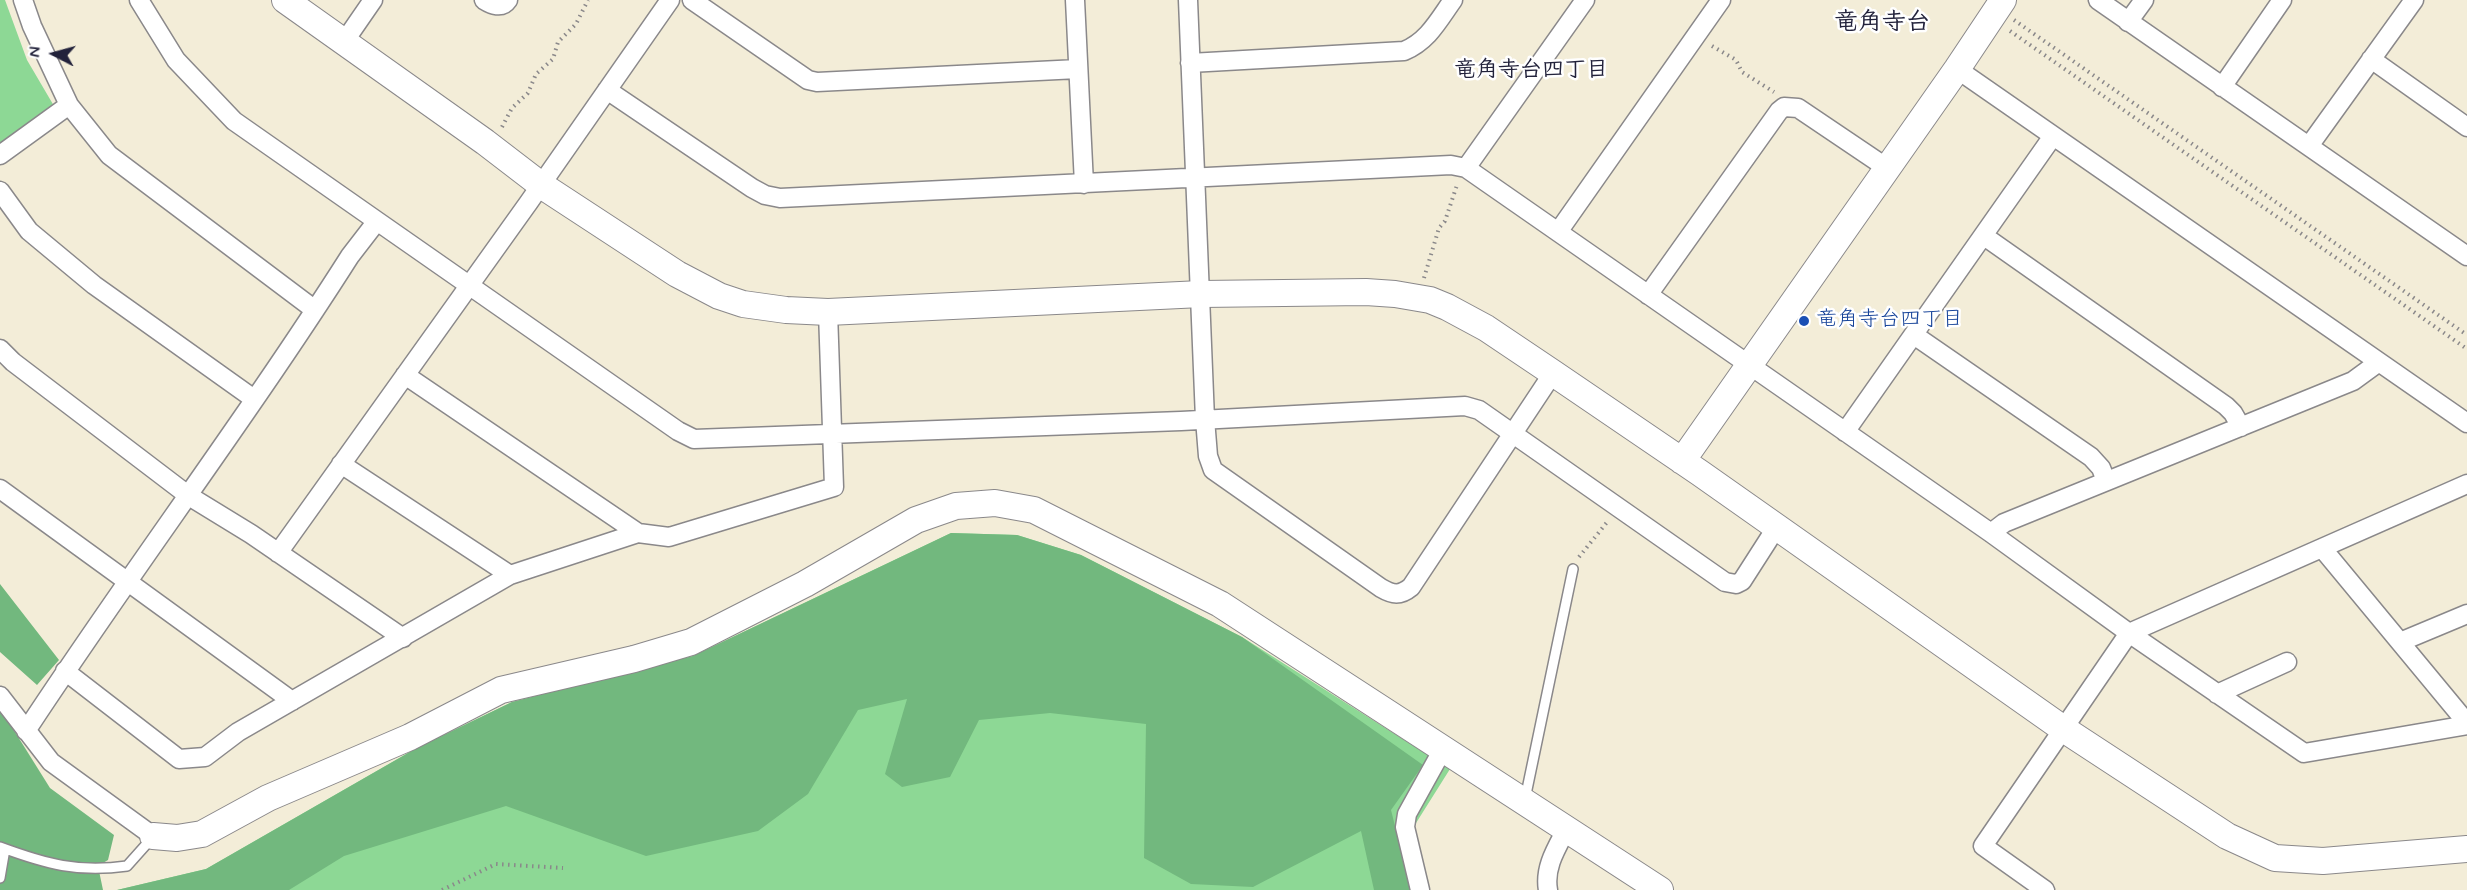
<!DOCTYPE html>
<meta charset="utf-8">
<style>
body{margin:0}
#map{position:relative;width:2467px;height:890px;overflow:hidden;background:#f3edd8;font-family:Mynerve,sans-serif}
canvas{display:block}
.north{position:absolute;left:24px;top:24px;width:60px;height:60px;-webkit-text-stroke:4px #fff;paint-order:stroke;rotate:276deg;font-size:16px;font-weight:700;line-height:24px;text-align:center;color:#22223b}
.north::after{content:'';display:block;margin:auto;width:21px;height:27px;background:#22223b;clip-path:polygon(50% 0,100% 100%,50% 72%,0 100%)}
</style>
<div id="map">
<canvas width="2467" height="890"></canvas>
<div class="north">N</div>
</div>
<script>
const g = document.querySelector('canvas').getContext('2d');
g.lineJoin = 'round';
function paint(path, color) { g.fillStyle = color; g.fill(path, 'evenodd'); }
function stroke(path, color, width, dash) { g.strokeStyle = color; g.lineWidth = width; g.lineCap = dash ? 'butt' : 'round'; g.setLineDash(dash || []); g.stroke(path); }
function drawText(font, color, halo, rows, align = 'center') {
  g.font = font + ' Mynerve,"Klee One",sans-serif'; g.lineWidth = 5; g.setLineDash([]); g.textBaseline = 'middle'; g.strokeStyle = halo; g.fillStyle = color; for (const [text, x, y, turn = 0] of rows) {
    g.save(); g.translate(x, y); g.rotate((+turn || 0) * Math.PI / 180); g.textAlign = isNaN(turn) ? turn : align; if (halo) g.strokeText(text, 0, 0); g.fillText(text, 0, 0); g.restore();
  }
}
const green = new Path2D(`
 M0,0H5L27,60L54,106L0,144Z
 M951,533L1017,535L1081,555L1242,637L1450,769L1411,831L1429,890H117L206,869L415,749L512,702L693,656Z`);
const forest = new Path2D(`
 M951,533L1017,535L1081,555L1242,637L1423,765L1391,810L1411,890H1374L1361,831L1253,887L1191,884L1144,858L1146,724L1050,713L979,720L950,777L902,787L885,774L907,699L858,710L808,794L758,831L646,856L506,806L344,856L289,890H117L206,869L415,749L512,702L693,656Z
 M0,584L59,660L37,685L0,652Z
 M0,708L50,788L114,835L108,860L98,866L103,890H0Z`);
const path = new Path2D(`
 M2014,20L2467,335
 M2010,31L2467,349
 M1712,46L1736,60L1742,72L1774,92
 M502,127L512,108L528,93L536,74L553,59L558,42L576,24L588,0
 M1424,278L1439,228L1445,221L1457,185
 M1579,557L1608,521
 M442,890L496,864L563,868`);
const lane = new Path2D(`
 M1525,799L1573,569
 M0,847C46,864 78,873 127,866L152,838
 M0,878L5,849`);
const street = new Path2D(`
 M23,0L32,26L69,105L109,155L315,310
 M139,0L176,60L234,121L377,221
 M484,0C492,5 502,9 508,0
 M692,0L808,80L817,82L1078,69
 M1075,0L1084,184
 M1188,0L1205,419L1208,456L1213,470L1381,588C1393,595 1400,596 1411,587L1553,373
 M2098,0L2467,256
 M2128,22L2144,0
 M344,42L373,0
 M2371,59L2467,127
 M1190,63L1404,51C1428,41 1438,21 1453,0
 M1957,69L2467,423
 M2222,87L2282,0
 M607,90L752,188L765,195L780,198L1451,165L1466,168L1991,533L2129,633L2304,753L2467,725
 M2309,146L2414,0
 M0,155L69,105
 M1466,168L1585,0
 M0,191L29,231L94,285L254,399
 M1558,232L1721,0
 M1984,236L2226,406L2233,413L2241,427
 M1648,295L1779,111L1784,107L1798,108L1887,168
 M1914,335L2091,457L2101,468L2106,481
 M0,349L13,362L189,496L251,534L403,638
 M405,375L638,533
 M1845,432L2053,136
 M341,464L510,575
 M0,489L292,701
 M1991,533L2004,523L2353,381L2379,362
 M2322,548L2467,723
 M278,553L529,202L670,0
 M2400,642L2467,614
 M65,671L179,759L205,757L238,732L510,575L638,533L669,537L834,487L828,312
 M2217,694L2287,662
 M0,696L51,762L153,836
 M26,731C131,571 247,418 350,256L377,221L678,431L694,439L1181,421L1465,406L1479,410L1725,582L1736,584L1742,581L1776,528
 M1420,890L1405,827L1407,814L1443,749
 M1548,890C1544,868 1556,849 1566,830
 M2045,890L1983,846L2129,633L2467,484`);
const secondary = new Path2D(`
 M285,0L485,142L541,185L677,274L719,296L743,304L786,310L828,312L1201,294L1366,292L1395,294L1430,300L1447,307L1486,328L1553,373L1700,473L2062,728L2227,836L2275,858L2323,861L2467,849
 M1682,461L1957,69L2003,0
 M153,836L177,838L202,834L268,798L410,737L501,690L634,659L691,642L805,584L916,520L956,506L995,503L1034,510L1220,604L1660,890`);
const markers = [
 [1804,321,6,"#1a4fb4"]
];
const transitNames = [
 ["竜角寺台四丁目",1816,321]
];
const neighbourhoodNames = [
 ["竜角寺台四丁目",1531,71]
];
const quarterNames = [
 ["竜角寺台",1882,24]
];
paint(green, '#8dd895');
paint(forest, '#72b87e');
stroke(lane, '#8a888a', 12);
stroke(street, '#8a888a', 21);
stroke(secondary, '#8a888a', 28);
stroke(path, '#8a888a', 4, [1.5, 4.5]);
stroke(lane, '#fff', 9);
stroke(street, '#fff', 18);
stroke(secondary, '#fff', 26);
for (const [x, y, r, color] of markers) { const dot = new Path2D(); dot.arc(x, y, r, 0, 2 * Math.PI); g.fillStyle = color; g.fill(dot); stroke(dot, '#fff', 2); }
drawText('21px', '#164399', '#fff', transitNames, 'left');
drawText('bold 22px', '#22223b', '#fff', neighbourhoodNames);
drawText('bold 24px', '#22223b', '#fff', quarterNames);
</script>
